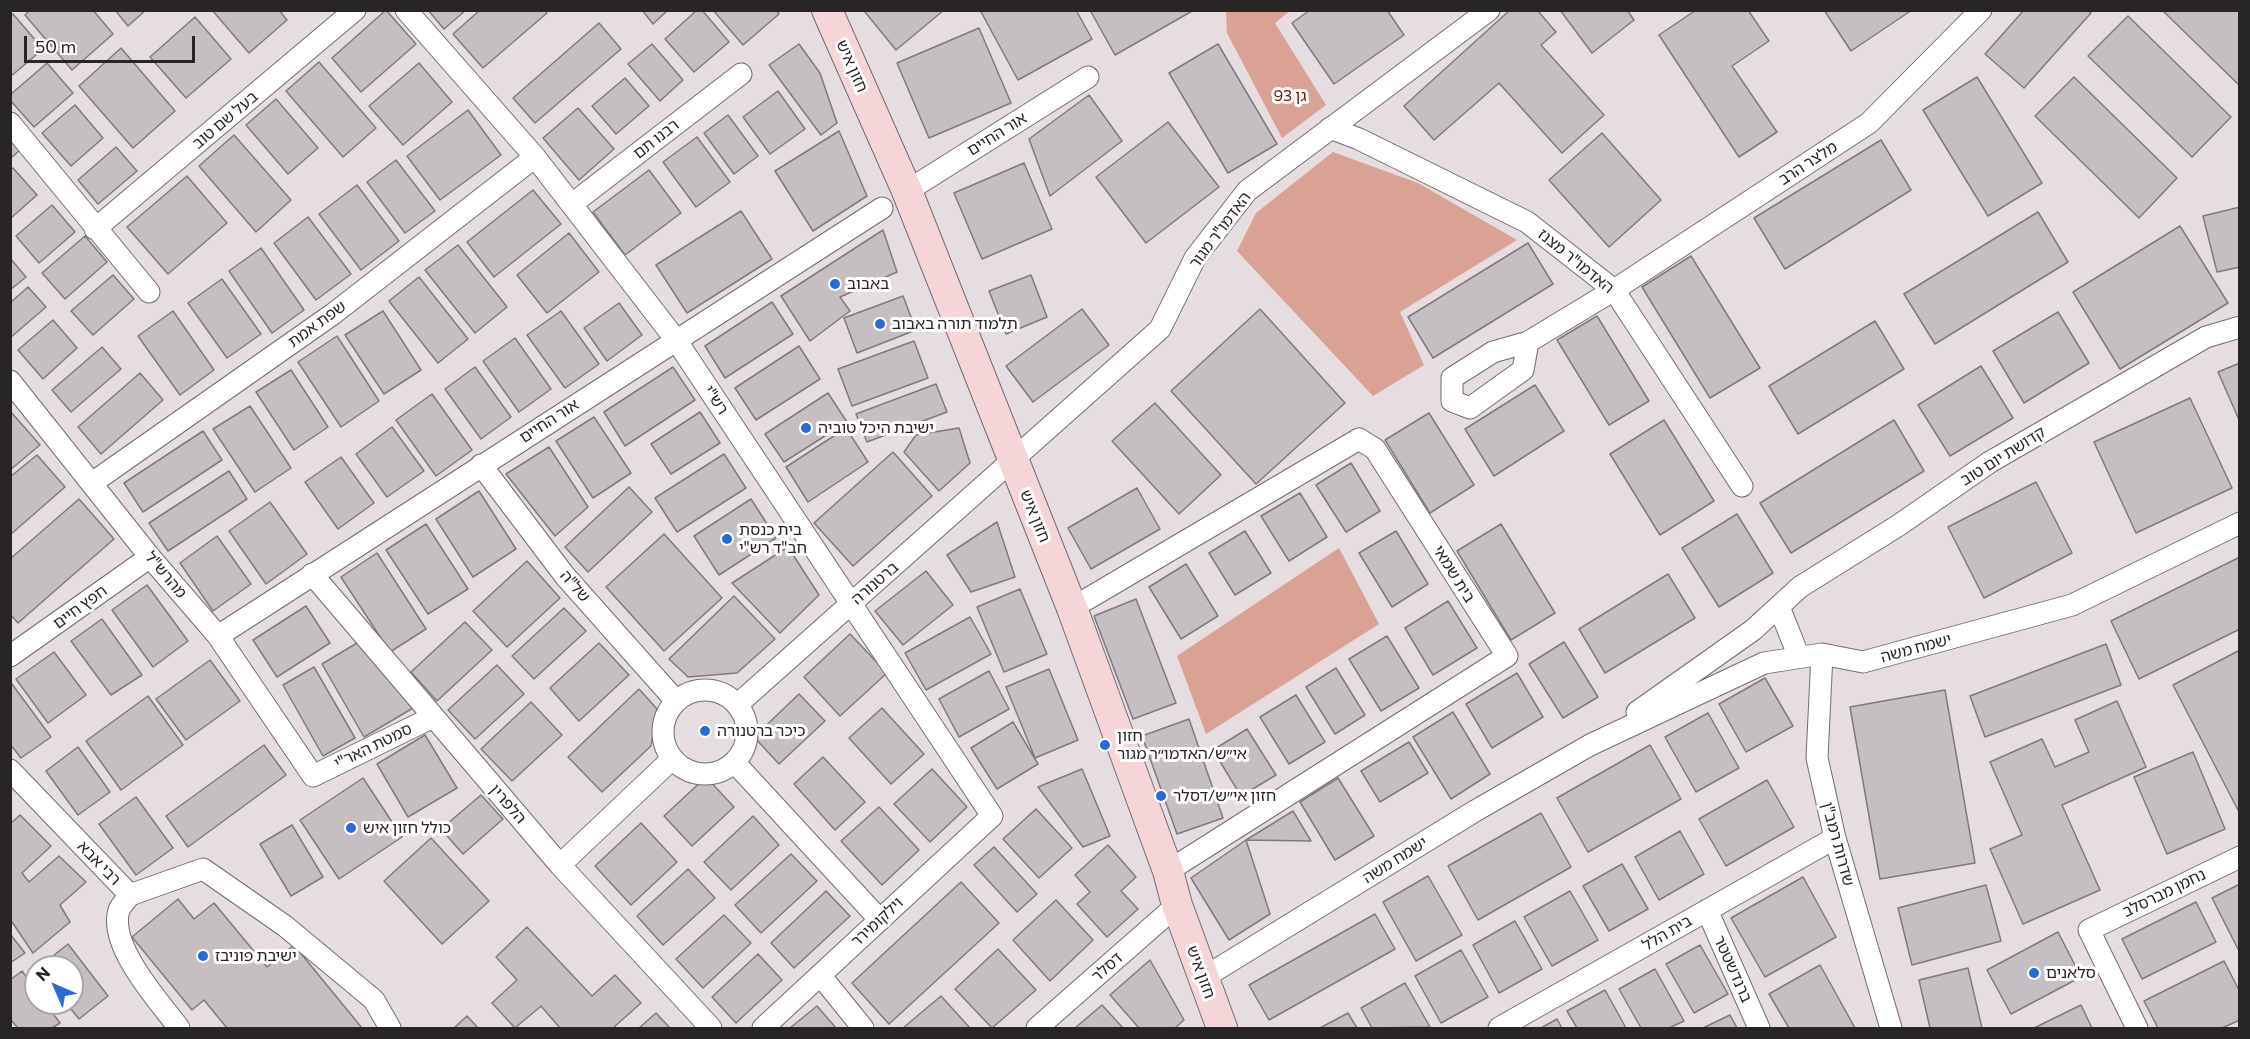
<!DOCTYPE html>
<meta charset="utf-8">
<style>
body{margin:0}
#map{position:relative;width:2250px;height:1039px;overflow:hidden;background:#e5dde0;font-family:Commissioner,sans-serif}
canvas{display:block}
.frame{position:absolute;inset:0;border:12px solid #282526;pointer-events:none}
.north{position:absolute;left:24px;top:955px;width:60px;height:60px;box-sizing:border-box;background:#fff;border:2px solid #a9a8a8;border-radius:50%;rotate:315deg;font-size:16px;font-weight:700;line-height:24px;text-align:center;color:#282526}
.north::after{content:'';display:block;margin:auto;width:21px;height:27px;background:#266bd7;clip-path:polygon(50% 0,100% 100%,50% 72%,0 100%)}
.scale{position:absolute;left:24px;top:36px;width:171px;height:27px;box-sizing:border-box;border:3px solid #282526;border-top:0;padding-left:8px;font-size:18px;line-height:21px;white-space:nowrap;color:#282526;-webkit-text-stroke:4px #fff;paint-order:stroke}
</style>
<div id="map">
<canvas width="2250" height="1039"></canvas>
<div class="frame"></div>
<div class="north">N</div>
<div class="scale">50 m</div>
</div>
<script>
const g = document.querySelector('canvas').getContext('2d');
g.lineJoin = 'round';
function paint(path, color) { g.fillStyle = color; g.fill(path, 'evenodd'); }
function stroke(path, color, width, dash) { g.strokeStyle = color; g.lineWidth = width; g.lineCap = dash ? 'butt' : 'round'; g.setLineDash(dash || []); g.stroke(path); }
function drawText(font, color, halo, rows, align = 'center') {
  g.font = font + ' Commissioner,"Noto Sans Hebrew",sans-serif'; g.lineWidth = 6; g.setLineDash([]); g.textBaseline = 'middle'; g.strokeStyle = halo; g.fillStyle = color; for (const [text, x, y, turn = 0] of rows) {
    g.save(); g.translate(x, y); g.rotate((+turn || 0) * Math.PI / 180); g.textAlign = isNaN(turn) ? turn : align; if (halo) g.strokeText(text, 0, 0); g.fillText(text, 0, 0); g.restore();
  }
}
const green = new Path2D(`
 M1226,11H1290L1275,23L1326,105L1282,138L1227,33Z
 M1333,152L1418,183L1517,240L1400,312L1424,365L1373,396L1237,251L1256,213Z
 M1339,548L1379,624L1206,734L1177,656Z`);
const building = new Path2D(`
 M30,10H93L113,34L72,70L25,15Z
 M115,10H146L128,26Z
 M212,10H279L287,20L249,53Z
 M386,10L416,44L361,92L332,58Z
 M428,10H466L444,29Z
 M480,10H545L547,13L483,68L453,34Z
 M642,10H668L653,24Z
 M697,10H702L729,42L694,72L665,39Z
 M713,10H776L779,14L743,45Z
 M866,10H944L896,50L865,12Z
 M980,10H1076L1092,39L1018,80Z
 M1090,10H1194L1115,55Z
 M1310,10H1387L1404,35L1334,84L1292,23Z
 M1510,10H1537L1556,32L1541,45L1604,115L1562,153L1499,83L1434,140L1404,106Z
 M1560,10H1627L1634,20L1592,53Z
 M1696,10H1748L1769,41L1732,66L1777,132L1739,157L1659,35Z
 M1824,10H1912L1851,51Z
 M2024,10H2088L2091,13L2024,88L1985,54Z
 M2162,10H2240V86Z
 M13,14L43,49L10,77V17Z
 M2128,16L2231,117L2192,157L2088,56Z
 M195,17L231,59L186,98L150,57Z
 M599,23L621,49L535,123L513,98Z
 M979,28L1011,103L929,138L897,63Z
 M652,44L683,80L660,101L628,64Z
 M799,44L820,73L837,123L821,135L769,65Z
 M1218,44L1277,144L1228,173L1169,73Z
 M121,48L175,111L133,148L79,86Z
 M319,62L376,128L343,157L286,91Z
 M47,63L73,93L34,127L10,100V95Z
 M419,63L452,102L403,145L369,106Z
 M1977,77L2042,183L1988,216L1923,110Z
 M2074,77L2177,178L2139,218L2035,116Z
 M625,78L649,106L616,134L592,106Z
 M778,91L805,129L770,154L743,117Z
 M1089,95L1122,141L1050,196L1029,139Z
 M276,99L318,148L288,174L246,125Z
 M75,105L103,138L71,166L42,133Z
 M578,108L614,149L579,180L543,138Z
 M468,110L501,155L440,200L407,156Z
 M728,115L758,156L734,174L704,133Z
 M1168,122L1219,187L1146,243L1096,177Z
 M839,131L867,196L813,231L775,171Z
 M1602,133L1661,200L1609,247L1549,180Z
 M234,135L291,200L256,232L199,166Z
 M697,137L730,182L696,207L663,162Z
 M10,139L20,150L10,159Z
 M1881,140L1911,190L1785,269L1754,218Z
 M116,147L137,171L98,204L78,180Z
 M396,160L435,211L405,233L367,182Z
 M1024,163L1052,229L982,259L954,193Z
 M13,168L37,195L11,218L10,170Z
 M649,170L681,213L625,255L593,212Z
 M187,176L227,223L168,274L127,227Z
 M357,185L399,241L361,270L319,214Z
 M533,190L561,224L494,277L467,242Z
 M52,205L75,232L39,263L16,236Z
 M2240,207V267L2217,272L2203,216Z
 M741,211L772,259L687,313L656,265Z
 M2038,212L2068,262L1935,344L1904,294Z
 M308,217L351,274L316,300L274,243Z
 M2180,226L2228,303L2120,369L2073,292Z
 M883,230L897,272L840,297L850,311L810,341L781,296Z
 M569,233L599,272L547,313L517,275Z
 M85,236L107,262L65,299L42,273Z
 M1528,243L1553,284L1433,358L1408,317Z
 M458,245L507,307L475,333L425,270Z
 M261,248L304,310L272,333L229,271Z
 M1691,256L1760,368L1710,398L1642,287Z
 M10,258L26,277L10,290Z
 M113,275L134,299L93,335L71,311Z
 M1031,275L1047,317L1006,334L989,291Z
 M419,277L468,339L438,363L389,301Z
 M222,279L261,334L227,358L188,303Z
 M28,287L46,307L10,338V303Z
 M903,296L916,330L857,353L844,318Z
 M772,302L793,334L725,378L705,346Z
 M619,303L642,335L607,361L584,328Z
 M1082,309L1109,345L1033,402L1006,366Z
 M1260,309L1345,403L1256,484L1171,391Z
 M173,311L214,370L180,395L138,336Z
 M383,311L421,370L384,394L345,335Z
 M561,311L599,364L565,388L527,335Z
 M2058,312L2089,363L2024,403L1993,351Z
 M1597,316L1649,401L1609,425L1557,340Z
 M53,320L77,348L43,379L18,350Z
 M1875,321L1904,369L1798,434L1769,386Z
 M337,336L379,401L341,427L298,362Z
 M515,338L551,389L519,412L483,361Z
 M914,341L928,378L852,406L838,369Z
 M799,346L820,379L756,420L735,388Z
 M102,347L121,369L71,412L52,390Z
 M2240,363V422L2218,372Z
 M1981,366L2013,418L1950,456L1918,405Z
 M475,367L511,417L481,439L445,389Z
 M673,367L695,400L625,446L604,412Z
 M291,370L328,427L294,450L256,392Z
 M140,373L163,400L101,454L78,427Z
 M936,384L947,412L867,442L856,414Z
 M1535,385L1564,431L1494,476L1465,429Z
 M828,393L847,422L784,462L765,434Z
 M432,394L472,450L436,476L396,420Z
 M2190,398L2232,488L2136,533L2094,442Z
 M1155,403L1221,475L1179,514L1112,441Z
 M250,406L291,468L255,492L213,429Z
 M11,412L40,445L10,470V413Z
 M700,412L720,443L671,474L651,444Z
 M1429,413L1474,485L1430,513L1385,440Z
 M594,417L631,473L593,498L556,441Z
 M1664,420L1714,501L1660,535L1610,454Z
 M1894,420L1924,471L1791,553L1760,503Z
 M392,427L424,471L387,497L356,454Z
 M846,428L868,462L808,502L786,467Z
 M959,428L970,463L939,491L904,452L916,435Z
 M203,431L222,460L143,512L124,483Z
 M549,447L588,507L555,536L506,474Z
 M893,452L932,496L853,566L814,523Z
 M724,454L746,488L677,532L655,498Z
 M37,455L65,487L10,535V477Z
 M341,457L374,503L338,529L305,482Z
 M1351,463L1380,511L1346,532L1316,485Z
 M229,471L247,499L168,551L149,523Z
 M2036,482L2072,553L1984,598L1948,527Z
 M629,487L652,512L588,572L565,547Z
 M1137,488L1160,529L1091,569L1068,528Z
 M479,491L516,549L473,577L436,519Z
 M1300,493L1327,537L1289,561L1261,516Z
 M79,499L114,539L18,623L10,614V559Z
 M751,499L776,538L719,575L694,536Z
 M270,502L307,554L266,584L229,531Z
 M1737,514L1773,573L1719,607L1682,548Z
 M997,522L1015,577L971,592L947,555Z
 M426,524L468,589L428,614L386,550Z
 M1501,524L1555,613L1511,640L1457,551Z
 M1245,531L1271,573L1235,595L1209,553Z
 M1396,531L1428,584L1392,607L1359,553Z
 M664,534L722,598L664,651L606,587Z
 M217,536L251,584L213,611L180,563Z
 M788,547L819,595L780,633L732,583Z
 M377,553L426,629L390,652L341,577Z
 M2240,557V629L2139,679L2111,621Z
 M527,561L560,598L507,647L473,611Z
 M1186,564L1218,616L1181,639L1149,587Z
 M926,571L953,605L903,645L875,611Z
 M1668,574L1695,618L1605,673L1579,629Z
 M147,585L188,641L153,667L112,610Z
 M1020,589L1047,654L1004,672L977,607Z
 M734,596L775,639L737,673L688,677L669,659Z
 M1136,599L1176,703L1133,719L1094,616Z
 M1448,601L1477,648L1433,675L1405,628Z
 M306,606L330,643L277,677L253,640Z
 M564,608L586,631L534,679L512,656Z
 M970,617L991,654L926,690L905,653Z
 M102,619L142,675L111,695L71,641Z
 M465,622L492,650L437,701L411,672Z
 M850,634L887,673L840,716L804,677Z
 M1387,636L1419,688L1381,711L1349,659Z
 M1564,642L1598,697L1563,718L1529,664Z
 M357,643L413,708L364,737L322,664Z
 M599,643L629,675L579,721L550,688Z
 M2106,644L2121,685L1985,737L1970,696Z
 M2240,650V809L2238,810L2173,685Z
 M54,652L86,695L48,723L16,679Z
 M210,660L240,701L186,740L156,699Z
 M497,665L524,694L475,739L448,710Z
 M314,667L355,738L323,756L283,685Z
 M1336,668L1365,715L1335,734L1306,687Z
 M1049,669L1078,740L1035,758L1006,687Z
 M989,671L1009,709L959,737L939,699Z
 M1517,673L1543,717L1492,748L1466,704Z
 M1765,678L1793,726L1746,752L1719,704Z
 M12,684L51,737L21,758L10,744V685Z
 M639,689L657,709L651,746L602,792L568,757Z
 M1945,690L1975,863L1880,879L1850,707Z
 M799,694L825,721L779,764L754,737Z
 M1296,695L1325,742L1289,764L1260,717Z
 M148,696L183,745L121,790L86,741Z
 M2117,701L2146,767L2062,805L2100,890L2023,924L1990,849L2022,835L1990,762L2042,739L2055,767L2089,752L2075,720Z
 M531,702L562,735L512,781L481,749Z
 M882,708L924,754L891,784L849,738Z
 M1453,712L1490,774L1451,799L1413,737Z
 M1708,713L1739,768L1696,792L1665,737Z
 M1189,719L1223,818L1177,834L1142,736Z
 M1013,722L1038,764L997,789L971,748Z
 M1247,729L1276,775L1241,796L1213,750Z
 M425,735L457,788L408,817L377,764Z
 M1409,742L1428,773L1380,802L1361,771Z
 M264,745L286,775L188,847L166,816Z
 M1650,745L1681,799L1588,852L1557,798Z
 M78,747L110,792L78,815L46,771Z
 M2193,752L2225,829L2167,854L2134,777Z
 M823,757L865,802L835,830L794,784Z
 M932,769L967,807L930,842L894,804Z
 M1082,769L1110,836L1083,847L1038,787Z
 M706,777L734,807L692,846L664,816Z
 M363,778L402,837L339,879L300,820Z
 M1338,778L1374,836L1335,860L1300,802Z
 M1767,780L1794,827L1726,866L1699,819Z
 M481,795L503,819L463,854L441,829Z
 M136,797L173,848L136,875L99,824Z
 M879,807L919,850L882,885L841,841Z
 M1036,809L1072,848L1039,878L1003,839Z
 M1293,811L1311,841L1246,840Z
 M1541,813L1571,867L1478,920L1448,866Z
 M20,815L51,846L22,873L29,882L59,856L86,882L60,905L70,922L33,953L10,919V824Z
 M753,816L779,845L731,890L704,862Z
 M641,823L677,862L631,905L595,866Z
 M292,825L323,877L291,896L260,844Z
 M1680,831L1704,874L1659,900L1635,857Z
 M431,838L489,901L442,944L384,881Z
 M1246,840L1270,914L1229,940L1191,878Z
 M1108,845L1136,877L1121,891L1138,909L1107,937L1077,904L1090,892L1075,875Z
 M994,847L1037,894L1017,912L974,865Z
 M791,854L817,881L761,933L735,905Z
 M1622,864L1648,909L1609,931L1583,886Z
 M688,869L715,898L663,945L637,916Z
 M1428,876L1462,935L1416,961L1383,902Z
 M1803,877L1836,937L1765,977L1731,918Z
 M961,882L999,923L889,1024L852,983Z
 M2240,884V953L2212,898Z
 M1986,885L2001,941L1912,965L1898,908Z
 M826,891L850,916L794,968L771,943Z
 M1570,891L1598,940L1552,966L1524,917Z
 M178,899L194,919L214,903L267,967L294,945L362,1028H227L204,1000L192,1010L132,937Z
 M1056,900L1093,940L1050,981L1013,940Z
 M2196,902L2216,942L2142,979L2122,939Z
 M1375,914L1395,949L1269,1020L1249,985Z
 M724,915L751,943L703,988L676,959Z
 M1515,921L1542,969L1499,993L1473,945Z
 M527,927L592,996L615,975L641,1003L613,1028H560L541,1006L515,1028L492,1003L517,980L496,957Z
 M2058,932L2081,977L2011,1014L1987,970Z
 M10,934L25,953L10,963Z
 M68,944L108,996L79,1019L66,1003H72V967H39Z
 M1700,945L1728,994L1694,1013L1666,964Z
 M998,949L1036,990L992,1028L955,989Z
 M1461,950L1488,997L1441,1023L1415,976Z
 M758,954L782,980L736,1023L712,997Z
 M1150,960L1184,1020L1175,1028H1139L1110,995Z
 M2224,961L2240,992V1020L2222,1028H2158L2144,1001Z
 M1820,965L1855,1028H1789L1769,994Z
 M1968,968L1982,1028H1930L1919,980Z
 M1655,969L1684,1021L1669,1028H1641L1619,989Z
 M22,971L36,990V1003H45L60,1023L52,1028H18L10,1019V980Z
 M1405,983L1430,1027L1372,1028L1361,1008Z
 M1605,990L1626,1028H1577L1567,1011Z
 M941,996L970,1028H903Z
 M1102,1005L1123,1028H1075Z
 M2081,1005L2092,1028H2034Z
 M817,1006L836,1028H790Z
 M656,1013L670,1028H639Z
 M1348,1013L1357,1028H1320Z
 M1730,1015L1737,1028H1703Z
 M467,1016L478,1028H454Z
 M1557,1019L1562,1028H1541Z`);
const street = new Path2D(`
 M406,10L535,157L676,340L992,816L763,1028
 M10,123L149,292
 M1330,128L1359,139L1527,222L1614,290L1742,486
 M907,191L1088,77
 M572,204L741,74
 M95,229L355,10
 M1528,342L1614,290L1869,123L1981,10
 M1528,342L1523,370L1470,408L1452,401V378L1493,352Z
 M10,381L150,557L218,636L313,776L433,717
 M481,465L565,576L676,701
 M92,483L333,314L535,157
 M312,574L560,865L711,1028
 M1779,607L1799,657
 M1072,608L1359,439L1375,449L1507,656L1168,871
 M218,636L882,208
 M1822,654L1817,758L1835,838L1891,1028
 M10,656L150,557
 M663 732a42 42 0 1 1 84 0a42 42 0 1 1-84 0Z
 M738,704L1160,329L1195,258L1247,191L1489,10
 M1637,712L1753,630L1800,587L1899,525L1990,462L2206,337L2240,327
 M735,763L880,920
 M10,770L130,895C127,899 121,905 119,910C108,946 159,1001 179,1028
 M560,865L672,759
 M130,895L203,869L285,926L374,1000L390,1028
 M1707,910L1759,1028
 M820,975L863,1028
 M1203,978L1475,811L1590,745L1764,663L1822,654L1863,662L2072,605L2240,523
 M1037,1028L1177,905
 M1499,1028L1835,838
 M2137,1028L2089,930L2240,857`);
const secondary = new Path2D(`
 M827,10L907,191L1072,608L1168,871L1177,905L1222,1028`);
const markers = [
 [835,284,6,"#266bd7"],
 [880,324,6,"#266bd7"],
 [806,428,6,"#266bd7"],
 [727,539,6,"#266bd7"],
 [705,731,6,"#266bd7"],
 [1105,745,6,"#266bd7"],
 [1161,796,6,"#266bd7"],
 [351,828,6,"#266bd7"],
 [203,956,6,"#266bd7"],
 [2034,973,6,"#266bd7"]
];
const streetNames = [
 ["חזון איש",852,66,66],
 ["בעל שם טוב",225,120,-40],
 ["אור החיים",997,134,-32],
 ["רבנו תם",656,139,-38],
 ["מלצר הרב",1808,163,-33],
 ["האדמו\"ר מגור",1220,230,-53],
 ["האדמו\"ר מצנז",1576,261,39],
 ["שפת אמת",317,324,-36],
 ["רש\"י",716,400,56],
 ["אור החיים",549,421,-33],
 ["קדושת יום טוב",2003,456,-32],
 ["חזון איש",1035,516,68],
 ["בית שמאי",1454,574,58],
 ["מהרש\"ל",166,575,50],
 ["ברטנורה",875,583,-41],
 ["של\"ה",575,586,49],
 ["חפץ חיים",80,607,-36],
 ["ישמח משה",1916,648,-15],
 ["סמטת האר\"י",373,746,-26],
 ["הלפרין",508,804,49],
 ["שדרות רמב\"ן",1838,844,75],
 ["ישמח משה",1395,860,-32],
 ["רבי אבא",99,863,46],
 ["נחמן מברסלב",2164,893,-26],
 ["וילקומירר",877,922,-43],
 ["בית הלל",1667,933,-30],
 ["דסלר",1107,967,-42],
 ["ברנדשטטר",1733,969,66],
 ["חזון איש",1201,972,70]
];
const parkNames = [
 ["גן 93",1290,96]
];
const poiNames = [
 ["באבוב",847,284],
 ["תלמוד תורה באבוב",892,324],
 ["ישיבת היכל טוביה",818,428],
 ["בית כנסת",739,530],
 ["חב\"ד רש\"י",739,548],
 ["כיכר ברטנורה",717,731],
 ["חזון",1117,736],
 ["אי״ש/האדמו״ר מגור",1117,754],
 ["חזון אי״ש/דסלר",1173,796],
 ["כולל חזון איש",363,828],
 ["ישיבת פוניבז",215,956],
 ["סלאנים",2046,973]
];
paint(green, '#daa294');
paint(building, '#c5bfc3');
stroke(building, '#807a7e', 1.5);
stroke(street, '#736c6e', 23);
stroke(secondary, '#736c6e', 32);
stroke(street, '#fff', 21);
stroke(secondary, '#f5d5d8', 30);
for (const [x, y, r, color] of markers) { const dot = new Path2D(); dot.arc(x, y, r, 0, 2 * Math.PI); g.fillStyle = color; g.fill(dot); stroke(dot, '#fff', 2); }
drawText('16px', '#282526', '#fff', streetNames);
drawText('16px', '#691804', '#fff', parkNames);
drawText('16px', '#282526', '#fff', poiNames, 'left');
</script>
